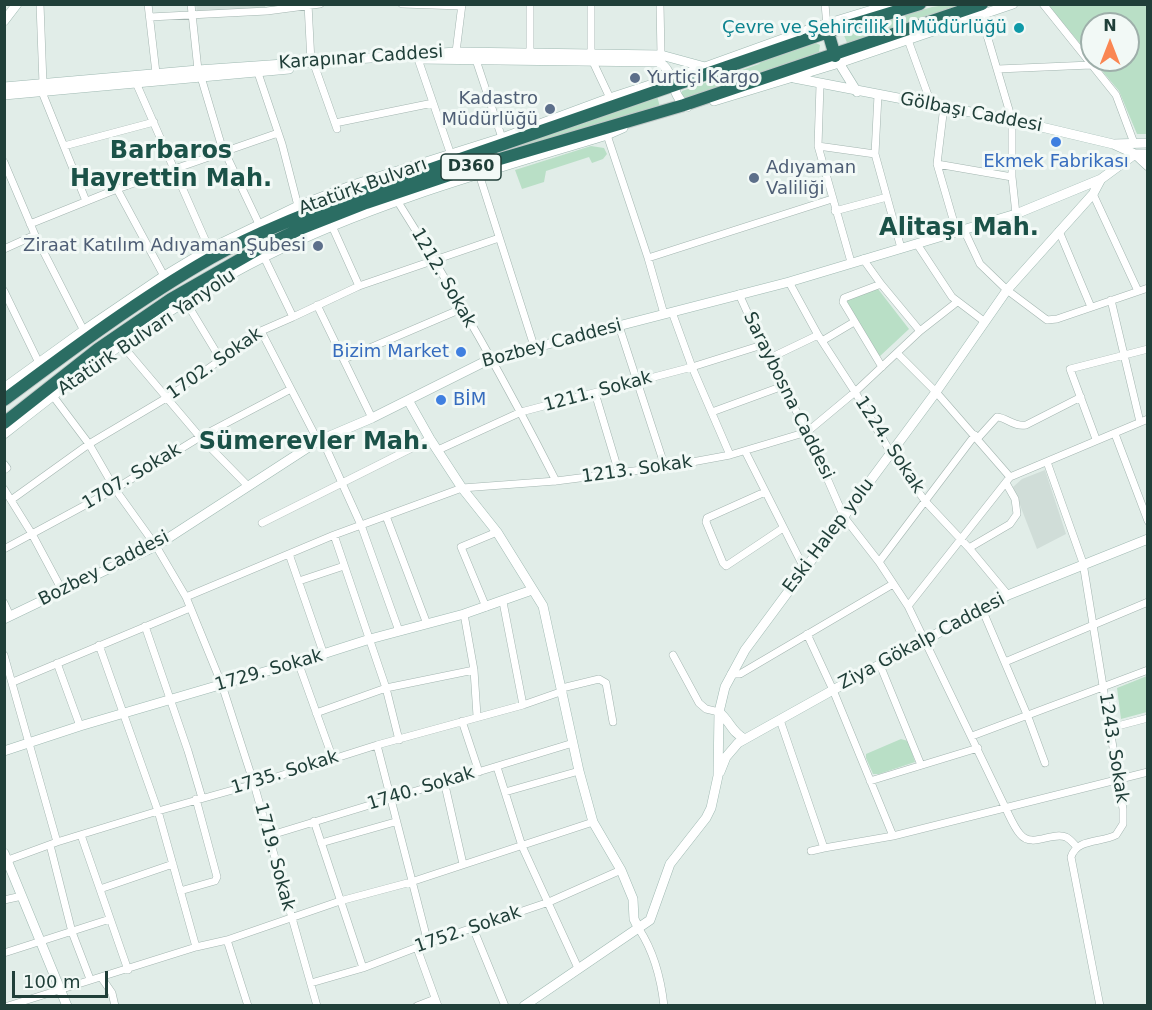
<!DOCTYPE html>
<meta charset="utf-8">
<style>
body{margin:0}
#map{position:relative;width:1152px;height:1010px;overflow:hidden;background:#e1ede8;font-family:"DejaVu Sans",sans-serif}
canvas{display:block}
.frame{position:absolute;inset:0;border:6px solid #203f39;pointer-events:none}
.north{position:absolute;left:1080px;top:12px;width:60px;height:60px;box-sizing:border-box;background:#f2f9f6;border:2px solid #9eafaa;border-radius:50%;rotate:0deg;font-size:16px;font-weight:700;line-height:24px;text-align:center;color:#203f39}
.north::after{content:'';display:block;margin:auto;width:21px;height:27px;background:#fa8652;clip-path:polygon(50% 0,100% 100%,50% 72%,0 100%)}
.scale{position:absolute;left:12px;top:971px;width:96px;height:27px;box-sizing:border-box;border:3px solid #203f39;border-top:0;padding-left:8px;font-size:18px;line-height:21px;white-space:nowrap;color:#203f39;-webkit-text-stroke:4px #f2f9f6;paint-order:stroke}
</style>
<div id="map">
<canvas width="1152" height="1010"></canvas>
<div class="frame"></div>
<div class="north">N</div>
<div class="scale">100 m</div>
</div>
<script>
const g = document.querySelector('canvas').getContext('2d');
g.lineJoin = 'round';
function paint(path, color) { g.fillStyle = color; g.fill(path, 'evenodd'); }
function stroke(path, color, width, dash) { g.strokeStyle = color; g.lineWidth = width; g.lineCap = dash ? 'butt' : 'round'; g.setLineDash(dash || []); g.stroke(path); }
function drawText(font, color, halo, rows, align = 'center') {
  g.font = font + ' "DejaVu Sans",sans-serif'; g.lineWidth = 6; g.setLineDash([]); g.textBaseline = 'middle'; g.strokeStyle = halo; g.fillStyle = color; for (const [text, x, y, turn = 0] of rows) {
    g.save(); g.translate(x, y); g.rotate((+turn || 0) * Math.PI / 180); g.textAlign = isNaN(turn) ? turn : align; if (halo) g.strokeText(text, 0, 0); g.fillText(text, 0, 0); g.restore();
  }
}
const built = new Path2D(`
 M265,4V7L197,14L196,5Z
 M1045,470L1066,534L1037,549L1013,487L1022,479Z`);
const green = new Path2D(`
 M945,5H970L848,45L843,33L932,7Z
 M1048,5H1147V134H1137L1119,91L1093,60H1128V24H1092V58Z
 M814,42L820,45L819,52L686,100L681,95L682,91L759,64L763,59Z
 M657,96L660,107L521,146L520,142L579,125Z
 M591,146L604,148L607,154L603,159L592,163L589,157L546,171L544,182L522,189L515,170Z
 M878,289L909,329L879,357L846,300Z
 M1147,676V712L1121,719L1117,688Z
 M901,739L908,741L915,762L879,774H873L866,758V754Z`);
const street = new Path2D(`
 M40,4L43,84
 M148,4L156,73
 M191,4L198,70
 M308,4L311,62
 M402,4L462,6
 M660,4L661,55
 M825,4L827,26
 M1043,4L1116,95L1134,143
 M981,15L1012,120V177L1016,214
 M150,17L267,11L320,4
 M908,40L928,95L927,103
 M456,52L462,4
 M530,54V4
 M591,55V4
 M418,59L451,155
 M476,60L502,138
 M593,62L610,98
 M315,67L337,129
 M998,69L1091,65
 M258,73L282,144L298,206
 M201,77L221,144L259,224
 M137,85L211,253
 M820,85L818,146L851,262
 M42,92L86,201
 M878,95L875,154L901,248
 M944,106L937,164L957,233
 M335,123L433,103
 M607,135L648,258L664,314
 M64,146L154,122
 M818,146L875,154
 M4,162L35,235L85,333
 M937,164L1012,177
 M479,174L534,346
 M117,189L164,276
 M1093,194L1138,291
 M398,202C455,292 508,386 556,481
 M835,211L887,197
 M30,224L117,189L278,133
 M332,226L359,286
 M964,230L980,264L1007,290L1047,320L1057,319L1148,288
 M1059,231L1091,307
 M917,244L952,297L985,322
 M4,249L35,235
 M264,257L293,317
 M648,258L832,199
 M863,259L881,284L920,331
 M789,282L818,335L855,392L891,453L925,501L969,548L1008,595
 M881,284L844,298L843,302L882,367
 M4,291L39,363
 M739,294L762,345L807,432L844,517L879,562L908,606L1006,809C1010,817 1014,827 1020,834C1032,849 1052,831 1066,837C1070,839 1074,844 1077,847
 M1111,300L1140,422
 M186,302L221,360
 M317,305L372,418
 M672,312L692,367L730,455
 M619,326L665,467
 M261,331L318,441
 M822,341L854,322
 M122,345L200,437L247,485
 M897,353L936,392L1010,477
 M770,358L818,335
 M344,359L461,309
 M595,393L619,473
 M53,396L89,444L115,489L156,546L186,597L222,685L254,784L317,1006
 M712,412L783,386
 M1115,434L1148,521
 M978,438L997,417C1008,418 1013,427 1026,425L1081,397
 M322,439L361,525L399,631
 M1096,439L1070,369L1148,349
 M438,450L521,412L692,367L762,345
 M745,451L805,570
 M1047,462L1083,563L1123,809V824L1116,835C1101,843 1077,838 1071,857L1100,1006
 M4,464L7,468L4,470
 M4,489L32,534L63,592
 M765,492L707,518L706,522L723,563L726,566L783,528
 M11,500L89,444L168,397L261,331L293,317L359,286L499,238
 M386,516L427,624
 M262,523L430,439
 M334,535L386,688L399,740
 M969,548L1010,524L1017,514L1015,499L1006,483
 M4,549L115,489L200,437L291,389
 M289,554L324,655
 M879,562L975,435
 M299,581L344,566
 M186,597L334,535L462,488L556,481L665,467L730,455L807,432L855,392L920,331L957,302
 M503,602L523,705
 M4,603L10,616
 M908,606L1010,477L1148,419
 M486,607L461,547L497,532
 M982,609L1028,717L1045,763
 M464,614L474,670L477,716
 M145,626L188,751L202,798
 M807,634L833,690L893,836
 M99,645L158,811L196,947
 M4,655L57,842
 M673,655L699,703L706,709L719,712
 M298,662L333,759
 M1005,662L1148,602
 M57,663L80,726
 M880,665L921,765
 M731,674H740L893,584
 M13,682L190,608
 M562,688L599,679L606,683L613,722
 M316,713L386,688L474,670
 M780,720L824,848L893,836L1148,772
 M462,721L479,772
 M1110,728L1148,718
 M972,736L1148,670
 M377,745L428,943
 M497,767L522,846L578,968
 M444,781L463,864
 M870,781L978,748
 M505,792L579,771
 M314,821L363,968
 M81,835L128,970
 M268,836L573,743
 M321,843L395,822
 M50,845L72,932L90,979
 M811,851L824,848
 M8,860L57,842L158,811L254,784L377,745L523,705L563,691
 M100,889L173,864
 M180,891L215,881L217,877L196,799
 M4,900L22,896
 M473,928L505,1006
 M639,929C654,952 661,979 664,1006
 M227,940L248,1006
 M417,948L438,1006
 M4,953L110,919
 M101,977L112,993L115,1006
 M311,983L363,968L428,943L549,902L621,870
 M8,1006L196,947L227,940L340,901L411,882L593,822
 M417,1006L435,999`);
const secondary = new Path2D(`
 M4,21L17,4
 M836,58L857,92
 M419,59L658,62C675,69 669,94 687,107
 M794,78L1012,120L1113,144L1135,154H1148
 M4,87L198,70L456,52L661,55L705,67
 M4,95L289,69
 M714,101L839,63L1013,4
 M1114,144L1148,143
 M1135,154L1148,166
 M4,388L83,331L164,276L209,249L298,206L356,184L502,138L610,98L705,67L816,27L892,4
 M408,400L430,439L462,488L497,532L543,606L579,771L593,822L621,870L633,899L634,919L639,929
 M4,434C85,370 171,303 264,257C372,203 492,170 607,135L623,128
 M4,619L156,546L318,441L372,418L490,359L789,282L1016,214L1101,179L1135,154
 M719,712C730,721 732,733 745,739
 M4,751L80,726L298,662L370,639L464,614L532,590
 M720,772L726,757L738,743L833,690L1008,595L1148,539
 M4,853L67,1006
 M524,1006L650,920L670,864L706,818L711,808L718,776L719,712L725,687L745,650L936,392L1007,290L1093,194L1101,179`);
const highway = new Path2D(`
 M828,32L835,56
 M4,400C71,350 139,299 211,258C259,231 311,212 362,193L828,32L920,4
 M4,423L98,349L171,299L260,248L300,229L366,203L476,166L684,105L982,4`);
const markers = [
 [1019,28,6,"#0f9aa8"],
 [635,78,6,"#5c6f8a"],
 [550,109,6,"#5c6f8a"],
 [1056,142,6,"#3f7fe0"],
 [754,178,6,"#5c6f8a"],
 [318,246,6,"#5c6f8a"],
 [461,352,6,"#3f7fe0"],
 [441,400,6,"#3f7fe0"]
];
const shields = [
 [471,167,60]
];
const shieldNames = [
 ["D360",471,167]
];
const cultureNames = [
 ["Çevre ve Şehircilik İl Müdürlüğü",1007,28]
];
const streetNames = [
 ["Karapınar Caddesi",361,58,-4],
 ["Gölbaşı Caddesi",971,113,11],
 ["Atatürk Bulvarı",363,187,-20],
 ["1212. Sokak",443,278,60],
 ["Atatürk Bulvarı Yanyolu",147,333,-34],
 ["Bozbey Caddesi",552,344,-15],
 ["1702. Sokak",215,364,-35],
 ["1211. Sokak",598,392,-15],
 ["Saraybosna Caddesi",788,396,64],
 ["1224. Sokak",889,445,57],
 ["1213. Sokak",637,470,-8],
 ["1707. Sokak",132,477,-31],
 ["Eski Halep yolu",829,536,-53],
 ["Bozbey Caddesi",104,569,-27],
 ["Ziya Gökalp Caddesi",922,642,-28],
 ["1729. Sokak",269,671,-16],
 ["1243. Sokak",1113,748,81],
 ["1735. Sokak",285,773,-17],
 ["1740. Sokak",421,789,-17],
 ["1719. Sokak",274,857,75],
 ["1752. Sokak",468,930,-19]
];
const serviceNames = [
 ["Yurtiçi Kargo",647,78],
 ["Kadastro",538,99,"right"],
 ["Müdürlüğü",538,120,"right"],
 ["Adıyaman",766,168],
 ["Valiliği",766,189],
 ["Ziraat Katılım Adıyaman Şubesi",306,246,"right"]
];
const shopNames = [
 ["Ekmek Fabrikası",1056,162],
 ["Bizim Market",449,352,"right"],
 ["BİM",453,400,"left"]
];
const districtNames = [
 ["Barbaros",171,152],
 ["Hayrettin Mah.",171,180],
 ["Alitaşı Mah.",959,229],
 ["Sümerevler Mah.",314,443]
];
paint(built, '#d0ddd8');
paint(green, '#b9dfc6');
stroke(street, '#a3b5b0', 8);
stroke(secondary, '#9fb9b2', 10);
stroke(highway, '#c1c9c8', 14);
stroke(street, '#fff', 7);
stroke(secondary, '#fff', 9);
stroke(highway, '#2b6d63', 12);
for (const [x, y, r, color] of markers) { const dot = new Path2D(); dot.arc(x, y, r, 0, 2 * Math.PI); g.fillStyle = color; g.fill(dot); stroke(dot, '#f2f9f6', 2); }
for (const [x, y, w] of shields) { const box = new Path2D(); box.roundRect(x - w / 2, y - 13, w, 26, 4.5); g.fillStyle = '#f2f9f6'; g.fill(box); stroke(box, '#203f39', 1.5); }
drawText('bold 16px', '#203f39', null, shieldNames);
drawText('18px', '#0d838f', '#f2f9f6', cultureNames, 'right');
drawText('18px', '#203f39', '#f2f9f6', streetNames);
drawText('18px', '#4e5e75', '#f2f9f6', serviceNames, 'left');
drawText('18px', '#366cbe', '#f2f9f6', shopNames);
drawText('bold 24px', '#1b5248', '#f2f9f6', districtNames);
</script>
